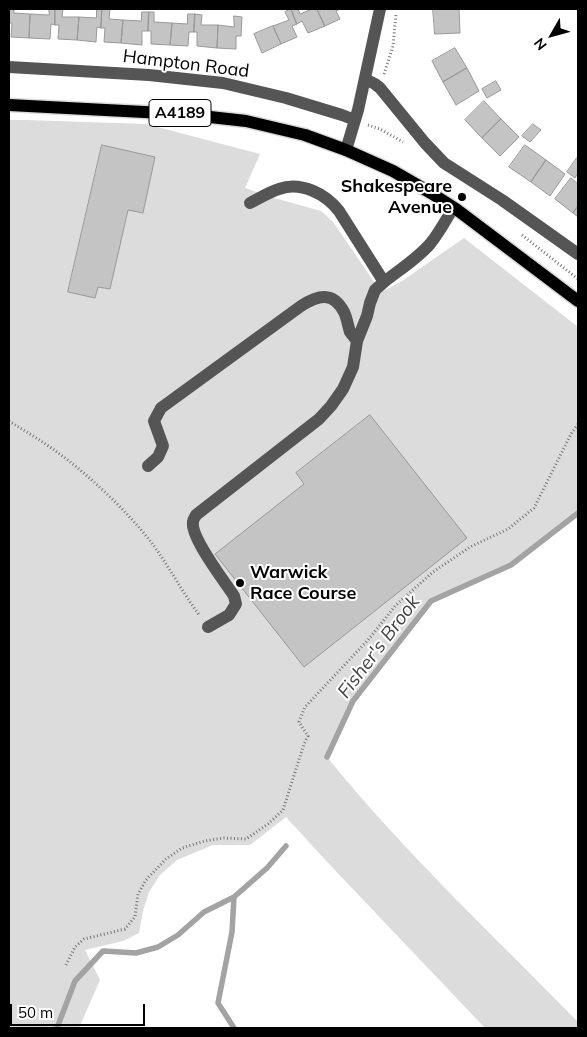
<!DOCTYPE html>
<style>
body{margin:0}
#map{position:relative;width:587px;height:1037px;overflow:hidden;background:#fff;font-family:Mulish,sans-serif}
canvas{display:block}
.frame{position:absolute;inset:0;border:10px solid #000;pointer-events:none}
.north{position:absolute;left:527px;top:10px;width:50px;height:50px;-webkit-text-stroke:4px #fff;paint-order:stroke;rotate:232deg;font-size:14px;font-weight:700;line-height:20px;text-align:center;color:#000}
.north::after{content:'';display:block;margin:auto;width:18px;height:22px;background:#000;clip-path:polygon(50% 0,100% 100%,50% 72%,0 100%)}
.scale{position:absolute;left:10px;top:1004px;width:135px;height:22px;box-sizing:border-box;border:2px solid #000;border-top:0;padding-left:6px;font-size:15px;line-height:18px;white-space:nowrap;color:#000;-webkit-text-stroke:4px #fff;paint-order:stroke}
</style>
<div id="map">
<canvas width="587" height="1037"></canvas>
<div class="frame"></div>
<div class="north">N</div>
<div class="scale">50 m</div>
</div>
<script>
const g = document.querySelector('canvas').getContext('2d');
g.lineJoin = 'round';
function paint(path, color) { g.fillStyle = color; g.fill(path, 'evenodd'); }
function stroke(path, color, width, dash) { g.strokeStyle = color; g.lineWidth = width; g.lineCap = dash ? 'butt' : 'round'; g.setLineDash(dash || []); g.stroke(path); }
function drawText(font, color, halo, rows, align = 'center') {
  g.font = font + ' Mulish,sans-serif'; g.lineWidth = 4; g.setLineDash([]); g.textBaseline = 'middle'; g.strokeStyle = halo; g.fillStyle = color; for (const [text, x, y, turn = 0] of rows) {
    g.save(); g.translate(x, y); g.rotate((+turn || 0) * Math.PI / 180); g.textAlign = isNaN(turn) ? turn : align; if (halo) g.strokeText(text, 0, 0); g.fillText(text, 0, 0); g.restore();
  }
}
const green = new Path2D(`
 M9,120H27L146,124L260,154L245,188L278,199L321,211L333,222L381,292L399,283L464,238L578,327V513L511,565L431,601L353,701L327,757C403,851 493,935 578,1022V1028H485L330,865L286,817L250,845H213L177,860L160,875L149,892L143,911L139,933L123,941L85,950L100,980L79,1028H9Z`);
const stream = new Path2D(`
 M327,757L353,701L431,601L511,565L578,513
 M57,1028L75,981L103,951L136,953L158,947L178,935L204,912L234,897
 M234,1028L218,1003L232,932L234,897L267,868L286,846`);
const building = new Path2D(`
 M9,9H14V13L30,14L29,38L11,37L12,23H9Z
 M49,9H55V25L51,24L50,39L29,38L30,14L49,15Z
 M55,9H63L62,17H79L77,40L58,39L59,25H55Z
 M97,9H102L101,28L97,27L96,42L77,40L79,17L96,18Z
 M102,9H110L109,19L123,20L121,43L104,42L105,28H101Z
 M291,9L297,24L292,26L297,37L281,44L273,26L289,20L285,12Z
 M291,9H298L300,14L312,9H317L325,26L308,33L302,21L297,24Z
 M317,9H340L336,11L340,19L325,26Z
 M433,9H459L460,33L435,34Z
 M142,12H149L148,31H142V45L121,43L123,20L141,21Z
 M149,12H154V22L172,23L170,45L151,44V31H148Z
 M188,14H195L194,32H189L188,46L170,45L172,23L187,24Z
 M195,14L202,15L201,25H218L217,48L197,46V32H194Z
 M234,16L242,17L241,36H236V49L217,48L218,25L234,27Z
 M273,26L281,44L262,53L254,34Z
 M455,48L467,68L443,82L432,61Z
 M467,68L479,91L456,105L443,82Z
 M496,81L501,90L487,98L482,89Z
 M484,101L501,119L482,138L465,120Z
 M501,119L519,137L500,156L482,138Z
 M533,124L541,130L530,142L522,136Z
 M102,145L155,157L143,213L128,210L110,289L98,287L95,298L68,292Z
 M525,145L546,160L531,182L509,167Z
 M577,158L578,159V173L575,178L567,172Z
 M546,160L565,174L550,196L531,182Z
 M571,178L578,184V206L573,213L555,199Z
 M578,206V217L573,213Z
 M370,415L467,538L304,667L215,554L304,484L296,473Z`);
const path = new Path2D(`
 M384,74L393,46L396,14
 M368,125L380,129L403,142
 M522,235L578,279
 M9,421C25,431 42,441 57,452C89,475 127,511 151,542C169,566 182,592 200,616
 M66,965L75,947L84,939L125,929L135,917L138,894L146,880L166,859L182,848L205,841L224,838L246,839L268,824L283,810L304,744L308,736L299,722L305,707L368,640L396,605L433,572L470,547L508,529L534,508L571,434L578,424`);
const minor = new Path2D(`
 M9,67L149,75L223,83L286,98L342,115L355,120
 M365,79L375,84L380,88L425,143L444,163L502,200L578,254
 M346,150L358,110L380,9
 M250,203C260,198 269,192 279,189C301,181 326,194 339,211L384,282C399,270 417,259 430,244C439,233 446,220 453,208
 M148,466L158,457L163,446L154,421L161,408L301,306C318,295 333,291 344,312C347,318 348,326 350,332C352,335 355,338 357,341
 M208,627L229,615L236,604L234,596C225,582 190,537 193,522C193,519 195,517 196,515L319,419L331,406L343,389L353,367L357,341L367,316L370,303L375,290L384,282`);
const major = new Path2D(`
 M9,105L183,114L246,121L305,135L346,150L393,171L431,193L456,209L578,301`);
const markers = [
 [462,197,5,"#000"],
 [240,583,5,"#000"]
];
const shields = [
 [180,113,62]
];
const shieldNames = [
 ["A4189",180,113]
];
const streetNames = [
 ["Hampton Road",186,64,7]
];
const poiNames = [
 ["Shakespeare",452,187],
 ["Avenue",452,208],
 ["Warwick",250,573,"left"],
 ["Race Course",250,594,"left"]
];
const waterNames = [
 ["Fisher's Brook",379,647,-53]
];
paint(green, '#dcdcdc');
stroke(stream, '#a3a3a3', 5.5);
paint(building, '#c4c4c4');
stroke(building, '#999', 1);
stroke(major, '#dbdbdb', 15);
stroke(path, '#777', 3, [1, 2.5]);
stroke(minor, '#555', 12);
stroke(major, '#000', 12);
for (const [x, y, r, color] of markers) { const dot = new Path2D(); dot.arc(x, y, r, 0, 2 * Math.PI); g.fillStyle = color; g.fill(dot); stroke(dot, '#fff', 2); }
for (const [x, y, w] of shields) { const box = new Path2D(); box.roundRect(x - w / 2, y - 13.5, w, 27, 4); g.fillStyle = '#fff'; g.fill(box); stroke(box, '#000', 1); }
drawText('bold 16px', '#000', null, shieldNames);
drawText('18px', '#000', '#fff', streetNames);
drawText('bold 18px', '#000', '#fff', poiNames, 'right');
drawText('italic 19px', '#444', '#fff', waterNames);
</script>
